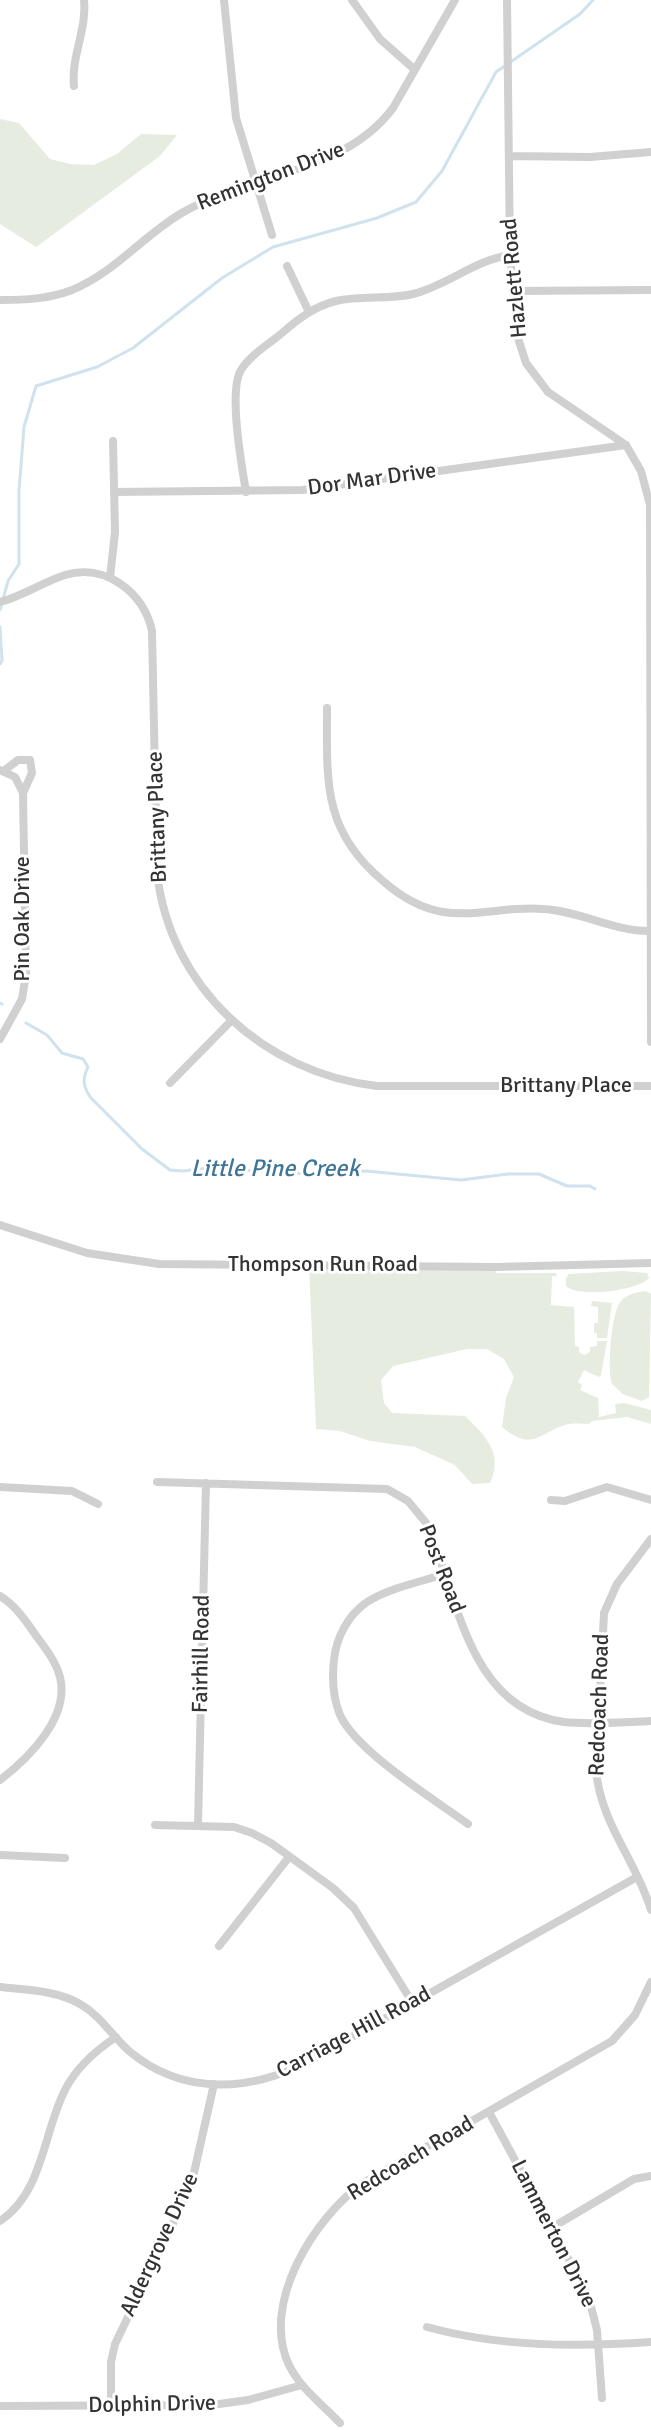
<!DOCTYPE html>
<style>
body{margin:0}
canvas{display:block;background:#fff}
</style>
<canvas width="651" height="2430"></canvas>
<script>
const g = document.querySelector('canvas').getContext('2d');
g.lineJoin = 'round';
function paint(path, color) { g.fillStyle = color; g.fill(path, 'evenodd'); }
function stroke(path, color, width, dash) { g.strokeStyle = color; g.lineWidth = width; g.lineCap = dash ? 'butt' : 'round'; g.setLineDash(dash || []); g.stroke(path); }
function drawText(font, color, halo, rows, align = 'center') {
  g.font = font + ' Signika,sans-serif'; g.lineWidth = 6; g.setLineDash([]); g.textBaseline = 'middle'; g.strokeStyle = halo; g.fillStyle = color; for (const [text, x, y, turn = 0] of rows) {
    g.save(); g.translate(x, y); g.rotate((+turn || 0) * Math.PI / 180); g.textAlign = isNaN(turn) ? turn : align; if (halo) g.strokeText(text, 0, 0); g.fillText(text, 0, 0); g.restore();
  }
}
const green = new Path2D(`
 M0,119L19,123L50,159L70,164L94,165L117,154L141,134L177,135L160,156L36,247L0,224Z
 M309,1265L496,1267V1273H556L557,1276H552L551,1305L574,1307L575,1346L579,1347V1352L584,1355L590,1352V1347L597,1346V1341H607L601,1375L599,1377L584,1370L578,1382L582,1385L580,1390L598,1398L599,1417L616,1413L615,1404L624,1403L651,1410V1424L627,1417L592,1421L589,1424C583,1424 576,1423 569,1424C541,1430 534,1454 502,1427L506,1398L514,1377L504,1359L487,1349H467L393,1366L381,1380L384,1403L392,1413L465,1416C485,1435 504,1454 490,1483L472,1484L455,1465L415,1447L370,1441L340,1431L316,1429Z
 M623,1271L647,1273L649,1278C638,1291 577,1298 566,1286V1278L569,1274Z
 M646,1291L651,1294L649,1397L642,1401L623,1394L612,1384C607,1370 611,1312 621,1301C627,1294 637,1292 646,1291Z
 M592,1301L612,1303L607,1338H597V1333H594V1323H598V1307L591,1306Z`);
const stream = new Path2D(`
 M0,610L8,581L19,564V491L24,427L36,386L97,367L133,348L222,278L273,247L377,218L416,202L442,171L496,72L580,14L593,0
 M0,627L2,661L0,664
 M0,1003L2,1004
 M26,1023L47,1035L62,1053L83,1059L88,1067C82,1079 83,1087 91,1098L142,1149L170,1170L183,1171L208,1168L311,1174L366,1171L461,1180L508,1174H539L567,1186H590L595,1189`);
const minor = new Path2D(`
 M224,0L236,118L272,235
 M352,0L380,39L414,69
 M507,0L510,255L517,335L526,363L548,392L626,445L641,471L650,505L651,1042
 M74,86C71,56 87,30 84,0
 M509,156L590,157L651,152
 M287,266L309,312
 M512,291L651,290
 M0,300C25,300 49,299 72,290C114,273 142,237 180,214C249,173 343,175 393,108L455,0
 M115,492L302,490L626,445
 M246,492C242,467 228,391 241,370C250,355 269,344 282,333C298,319 315,306 336,301C361,295 388,300 413,294C448,285 475,260 510,255
 M110,578L115,532L113,441
 M0,602C23,596 43,582 65,575C105,563 144,592 152,631L157,872C169,987 264,1073 377,1086H651
 M327,708C327,781 322,830 383,881C400,896 419,908 443,912C476,917 509,906 543,909C580,911 613,931 649,931
 M0,770L15,777L23,793L26,974L22,999L0,1039
 M5,770L18,760H30L32,773L23,793
 M170,1083L232,1020
 M0,1225L87,1253L159,1264L496,1267L651,1263
 M157,1482L387,1489L408,1501L427,1524C458,1597 468,1709 564,1722C593,1725 623,1722 651,1721
 M0,1487L72,1491L98,1504
 M551,1500L565,1501L607,1487L651,1500
 M651,1539L617,1584L604,1613L596,1769C600,1823 636,1860 651,1910
 M445,1574C420,1582 389,1588 367,1602C348,1615 336,1638 334,1660C332,1678 333,1698 340,1715C357,1752 434,1799 468,1824
 M0,1596C16,1606 26,1621 37,1637C46,1649 56,1662 60,1677C70,1717 29,1758 0,1780
 M155,1825L234,1827L252,1833L271,1843L333,1888L354,1908L412,2002
 M198,1825L206,1483
 M0,1855L65,1858
 M219,1946L289,1857
 M0,1987C26,1990 56,1990 80,2004C100,2015 112,2036 129,2051C183,2096 250,2092 309,2061L637,1877
 M489,2112L588,2295L597,2330L602,2398
 M0,2221C43,2193 43,2133 65,2090C76,2068 95,2051 116,2037
 M553,2227L634,2179L651,2176
 M427,2327C500,2347 576,2347 651,2342
 M0,2406L212,2405L248,2400L302,2385
 M111,2406V2362L115,2344L191,2186L214,2084
 M340,2423C323,2405 300,2388 289,2365C260,2304 314,2218 363,2183L612,2041L635,2015L651,1982`);
const streetNames = [
 ["Remington Drive",271,177,-21],
 ["Hazlett Road",515,278,-95],
 ["Dor Mar Drive",372,480,-8],
 ["Brittany Place",158,817,-92],
 ["Pin Oak Drive",23,919,-90],
 ["Brittany Place",566,1086],
 ["Thompson Run Road",323,1265],
 ["Post Road",441,1569,69],
 ["Fairhill Road",202,1654,-89],
 ["Redcoach Road",600,1705,-88],
 ["Carriage Hill Road",354,2033,-28],
 ["Redcoach Road",411,2159,-31],
 ["Lammerton Drive",553,2234,63],
 ["Aldergrove Drive",160,2245,-65],
 ["Dolphin Drive",152,2405,-1]
];
const waterNames = [
 ["Little Pine Creek",275,1170]
];
paint(green, '#e6ecdf');
stroke(stream, '#cfe2ee', 3);
stroke(minor, '#d0d0d0', 8);
drawText('22px', '#333', '#fff', streetNames);
drawText('italic 24px', '#3f7597', '#fff', waterNames);
</script>
